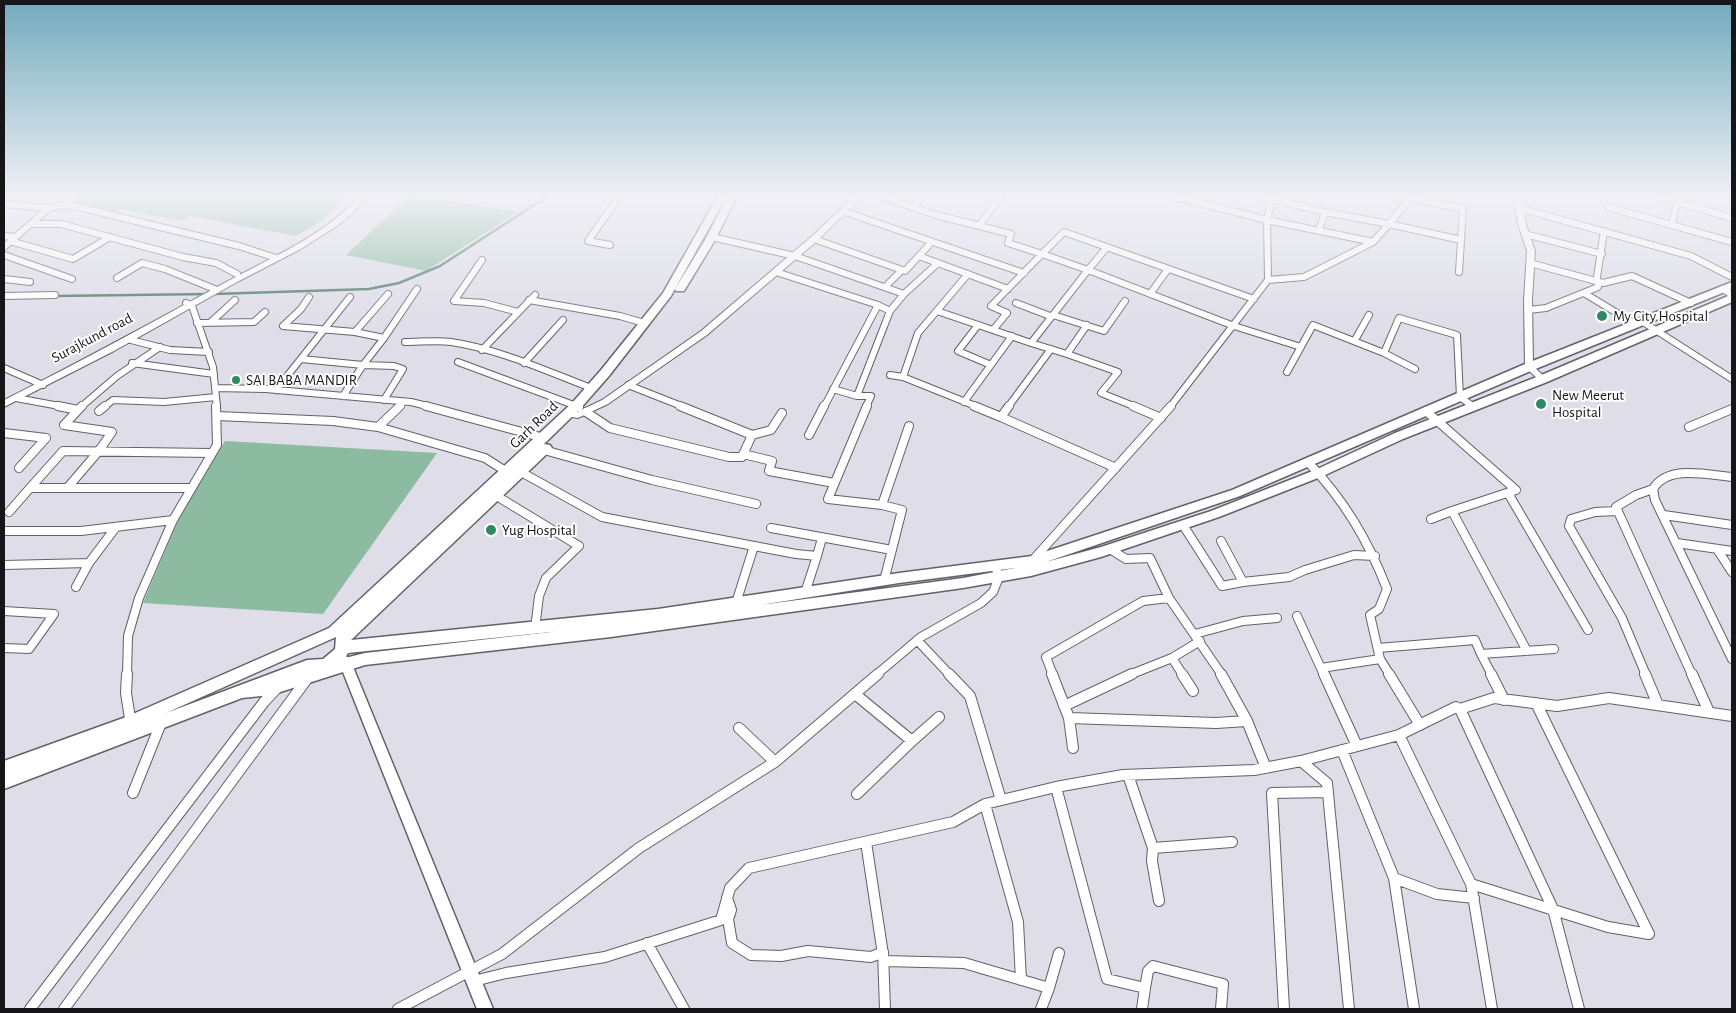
<!DOCTYPE html>
<style>
body{margin:0}
#map{position:relative;width:1736px;height:1013px;overflow:hidden;background:#dedde8;font-family:"Alegreya Sans",sans-serif}
canvas{display:block}
.frame{position:absolute;inset:0;border:5px solid #161619;pointer-events:none}
</style>
<div id="map">
<canvas width="1736" height="1013"></canvas>
<div class="frame"></div>
</div>
<script>
const g = document.querySelector('canvas').getContext('2d');
g.lineJoin = 'round';
function paint(path, color) { g.fillStyle = color; g.fill(path, 'evenodd'); }
function stroke(path, color, width, dash) { g.strokeStyle = color; g.lineWidth = width; g.lineCap = dash ? 'butt' : 'round'; g.setLineDash(dash || []); g.stroke(path); }
function drawText(font, color, halo, rows, align = 'center') {
  g.font = font + ' "Alegreya Sans",sans-serif'; g.lineWidth = 4; g.setLineDash([]); g.textBaseline = 'middle'; g.strokeStyle = halo; g.fillStyle = color; for (const [text, x, y, turn = 0] of rows) {
    g.save(); g.translate(x, y); g.rotate((+turn || 0) * Math.PI / 180); g.textAlign = isNaN(turn) ? turn : align; if (halo) g.strokeText(text, 0, 0); g.fillText(text, 0, 0); g.restore();
  }
}
const green = new Path2D(`
 M83,194H350L321,221L296,236L189,216L182,221L121,209L115,213L70,203Z
 M410,195L518,212L426,271L346,255Z
 M225,441L437,453L323,614L143,603L181,514Z`);
const stream = new Path2D(`
 M214,294L369,289L399,283L440,266L551,194
 M54,296L208,294`);
const minorFar2 = new Path2D(`
 M823,194L859,198
 M874,194L936,215L1011,234L1008,243L1042,254
 M1172,194V196L1267,220L1373,242
 M1247,194L1272,199V194
 M1392,194L1463,209L1459,272
 M1648,194L1732,218
 M357,195L372,194
 M4,204L49,208L63,205L78,207L239,246L276,258
 M63,205L79,194
 M913,207L926,194
 M1608,207L1732,242
 M1519,208L1691,256L1732,277
 M845,212L1024,273
 M1325,212L1389,224L1412,196
 M31,224H61L183,257L216,263L237,274
 M1672,224L1677,202
 M979,226L1002,194
 M1525,234L1602,254
 M4,236L15,237
 M712,237L795,256L904,294
 M814,239L905,271L929,245
 M10,241L73,259L110,237
 M610,245L588,241L621,194
 M4,247L49,208
 M1107,247L1088,270L1234,326L1301,347
 M1042,254L1088,270L1031,343L993,330L1007,313L991,306Z
 M1042,254L1064,232L1254,299
 M4,255L72,279
 M919,256L1008,289
 M482,260L454,301L484,303L518,312
 M1530,263L1603,283L1632,276L1691,303
 M776,272L878,305L824,407
 M968,274L918,333L903,377L978,407
 M117,278L142,263L165,269L217,290
 M4,279L30,282
 M1268,280L1304,277L1373,242L1389,224L1461,240
 M886,286L902,270L905,271
 M1723,289L1732,295
 M1584,293L1635,324
 M1150,294L1168,269
 M4,296L55,295
 M309,297L301,309L283,326L355,332L384,338L363,365L394,366L403,369L384,400
 M529,300L620,316L644,323
 M186,303L192,306L213,367L217,407
 M1016,303L1050,316L1053,315L1104,331L1125,301
 M1528,310L1546,308L1598,287L1597,277L1604,231
 M890,311L904,294L938,263
 M937,311L993,330
 M211,322L235,300
 M1643,322L1732,379
 M197,323L254,322L265,312
 M978,325L958,351L991,365
 M1087,325L1067,354L1118,372L1101,393L1136,407
 M355,332L388,294
 M384,338L417,289
 M131,340L170,350L209,352
 M1355,340L1369,315
 M405,342C420,342 437,340 451,342C499,349 546,371 591,388
 M1031,343L1067,354
 M482,350L535,295
 M1384,353L1399,318L1457,335L1460,397L1474,407
 M301,359L363,365L343,396
 M458,362L579,407
 M132,363L214,374
 M524,363L563,320
 M4,368L43,385
 M1287,372L1313,325L1384,353L1415,369
 M890,375L903,377
 M628,385L684,407
 M215,388L266,389L411,402L431,407
 M833,389L857,396
 M276,390L350,297
 M16,398L65,407
 M964,402L1012,336
 M81,407L117,376L160,347
 M104,407L113,400L164,402L216,397
 M398,407L404,402
 M866,407L871,396H857L890,311L878,305
 M1008,407L1051,349
 M1170,407L1268,280L1267,220L1272,199L1325,212L1319,230`);
const minorFar1 = new Path2D(`
 M58,406L78,410L82,406
 M426,406L544,438
 M577,406L579,407
 M680,406L752,435L771,430L782,413
 M867,406L828,499L882,505
 M974,406L1001,417
 M1009,406L1001,417L1116,468
 M1133,406L1161,418
 M99,411L105,406
 M1426,411L1516,490L1452,511L1527,651
 M586,412L610,428L729,457H742L752,435
 M217,416L333,421L378,427L400,406
 M378,427L485,458L507,472
 M1689,427L1732,409
 M4,433L46,438
 M809,435L824,406
 M544,450L652,480L756,504
 M743,454L772,461L769,471L834,483
 M1308,462C1344,500 1368,540 1387,589L1379,609L1370,615L1380,659L1390,675
 M19,468L46,438
 M521,472L602,517L796,554L817,556L822,538
 M68,487L98,452L112,432L64,425L78,410
 M30,488L63,451L211,453
 M1653,489L1655,500L1732,659
 M1508,493L1588,630
 M495,495L579,546L546,578L539,596L535,629
 M1617,511L1595,512L1571,519L1569,526L1622,618L1646,675
 M9,512L30,488H191
 M1664,515L1732,525
 M1431,519L1452,511
 M1183,525L1222,586L1243,582
 M771,528L892,550
 M4,531H81L173,520
 M1221,541L1243,582L1289,577L1305,570L1354,555L1375,556
 M1677,543L1732,551
 M1110,549L1126,559L1150,558L1169,598L1222,675
 M1717,549L1732,572
 M1032,561L1171,406
 M4,565L89,563L116,527
 M884,581L902,510L882,505L909,426
 M76,587L89,563
 M805,593L817,556
 M736,603L754,546
 M4,611L54,614L29,649L4,648
 M1297,616L1324,675
 M1195,634L1243,621L1277,618
 M917,640L950,675
 M1378,648L1475,640L1481,654L1554,649
 M1481,654L1492,675
 M1172,658L1183,675
 M1321,668L1380,659
 M127,675L128,636L139,598L173,520L217,445L216,406
 M876,675L921,637L981,603L993,592L999,577L995,566
 M1053,675L1046,657L1143,601L1169,598
 M1129,675L1172,658L1200,641
 M1692,675L1616,507L1636,495L1653,489C1668,464 1708,475 1732,477`);
const minor = new Path2D(`
 M127,674L126,693L131,725
 M949,674L970,696L1001,800
 M1052,674L1069,718L1073,748
 M1182,674L1193,691
 M1221,674L1247,721L1266,768
 M1324,674L1357,746
 M1389,674L1420,725
 M1491,674L1504,700
 M1645,674L1658,705
 M1692,674L1709,712
 M855,694L912,741L857,794
 M1064,706L1132,674
 M1460,709L1553,909L1579,1009
 M1069,718L1216,723L1247,721
 M739,728L775,762
 M1399,735L1471,884L1608,927L1649,934L1536,703
 M912,741L939,717
 M1342,750L1394,878L1414,1009
 M1301,761L1327,783L1349,1009
 M1128,775L1153,848L1232,842
 M1056,787L1107,979L1145,988L1148,971L1153,966L1223,984L1221,1009
 M133,793L161,723
 M985,804L1018,922L1021,980
 M866,842L884,961L964,963L1049,988L1059,953
 M1153,848L1152,861L1159,901
 M1394,878L1437,894L1474,898
 M1471,884L1492,1009
 M727,898L731,910L728,919L732,943L751,955L781,956L808,951L871,957L883,952L885,1009
 M647,943L684,1009
 M474,981L506,973L605,957L721,920L730,888L749,868L953,822L985,804L1056,787L1123,775L1254,770L1301,761L1399,735L1456,707L1460,709L1494,698L1557,706L1609,698L1732,716
 M30,1009L264,702L277,688
 M64,1009L307,679
 M398,1009L502,954L639,848L775,762L878,674
 M1041,1009L1049,988
 M1142,1009L1145,988
 M1284,1009L1272,793L1328,792`);
const tertiary = new Path2D(`
 M362,194H369L354,212L337,226L299,250L239,281L114,351L4,407V400C76,364 147,325 219,286C269,258 322,238 362,194Z
 M857,194H865L817,241L707,335L608,404L578,418L566,416L564,414L566,412H577L602,400L701,331L811,237Z
 M1515,194H1523L1521,197L1526,224L1535,251L1532,300L1533,366L1547,379L1543,382L1540,381L1525,367L1524,300L1527,251L1518,224L1513,197Z`);
const secondary = new Path2D(`
 M345,656L350,658L351,662L493,1009H477L339,662L340,658Z`);
const primary = new Path2D(`
 M719,194H728L671,296L609,376L580,409L544,444L550,445L552,448L550,451L351,640L658,609L899,573L1032,556L1232,490L1525,364L1732,282V289L1533,370L1240,496L1046,562L1101,547L1211,511L1315,470L1395,433L1539,376L1728,296L1732,295V302L1547,382L1403,439L1323,476L1219,517L1101,557L1031,576L963,588L611,637L365,665L271,695L242,698L4,789V761L126,717L329,628L572,403L601,370L663,293ZM1015,568L963,578L760,605L899,583ZM560,631L365,653L345,658L348,653ZM336,637L335,649L323,659L307,660L166,713Z
 M729,194H738L715,240L684,291H676L675,289L705,240Z`);
const markers = [
 [1602,316,6,"#2e8960"],
 [236,380,5,"#2e8960"],
 [1541,404,6,"#2e8960"],
 [491,530,6,"#2e8960"]
];
const poiNames = [
 ["My City Hospital",1613,316],
 ["SAI BABA MANDIR",246,380],
 ["New Meerut",1552,395],
 ["Hospital",1552,412],
 ["Yug Hospital",502,530]
];
const streetNames = [
 ["Surajkund road",92,338,-28],
 ["Garh Road",534,425,-44]
];
paint(green, '#8dbba1');
stroke(stream, '#48745e', 2.5);
stroke(minorFar2, '#61616a', 8);
stroke(minorFar1, '#61616a', 10);
stroke(minor, '#61616a', 12);
stroke(tertiary, '#61616a', 2);
stroke(secondary, '#61616a', 3);
stroke(primary, '#61616a', 3);
stroke(minorFar2, '#fff', 6);
stroke(minorFar1, '#fff', 8);
stroke(minor, '#fff', 10);
paint(tertiary, '#fff');
paint(secondary, '#fff');
paint(primary, '#fff');
const sky = g.createLinearGradient(0, 0, 0, 336);
sky.addColorStop(0, '#71abbd');
sky.addColorStop(0.58, '#f0f0f5');
sky.addColorStop(1, '#f0f0f500');
g.fillStyle = sky;
g.fillRect(0, 0, 1736, 336);
for (const [x, y, r, color] of markers) { const dot = new Path2D(); dot.arc(x, y, r, 0, 2 * Math.PI); g.fillStyle = color; g.fill(dot); stroke(dot, '#fff', 2); }
drawText('15px', '#161619', '#fff', poiNames, 'left');
drawText('15px', '#161619', '#fff', streetNames);
</script>
